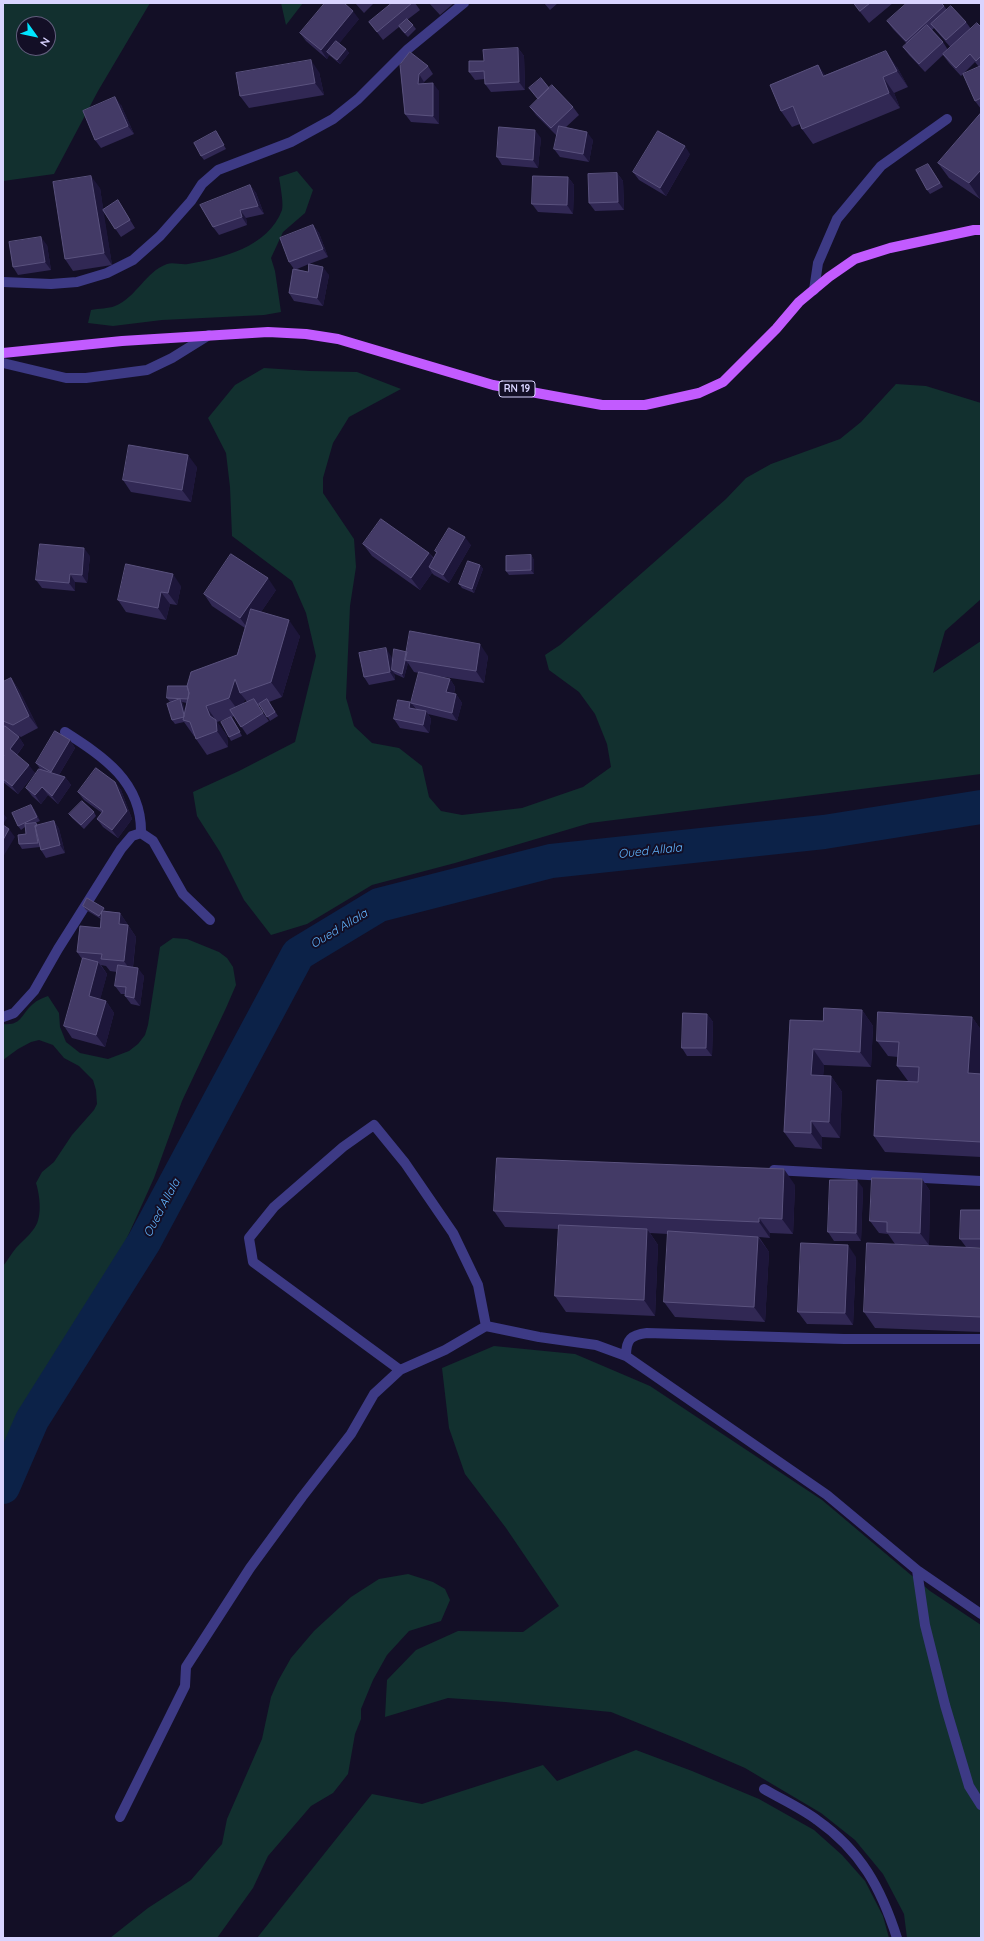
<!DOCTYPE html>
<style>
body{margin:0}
#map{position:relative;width:984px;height:1941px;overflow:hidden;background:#130f26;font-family:Quicksand,sans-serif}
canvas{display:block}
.frame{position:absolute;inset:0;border:4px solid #d9d4ff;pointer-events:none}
.north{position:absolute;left:16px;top:16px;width:40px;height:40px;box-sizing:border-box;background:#130f26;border:1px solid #625e7d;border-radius:50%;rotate:123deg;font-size:11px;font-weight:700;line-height:16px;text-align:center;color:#d9d4ff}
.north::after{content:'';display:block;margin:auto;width:14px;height:18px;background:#00e5ff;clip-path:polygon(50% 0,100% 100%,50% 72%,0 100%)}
</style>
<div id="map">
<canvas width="984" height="1941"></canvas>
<div class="frame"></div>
<div class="north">N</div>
</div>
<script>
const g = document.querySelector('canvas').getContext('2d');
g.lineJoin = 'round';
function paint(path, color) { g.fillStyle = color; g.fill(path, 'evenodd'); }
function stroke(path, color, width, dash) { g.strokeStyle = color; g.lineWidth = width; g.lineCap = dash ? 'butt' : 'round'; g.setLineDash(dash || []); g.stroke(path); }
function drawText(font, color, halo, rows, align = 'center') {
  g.font = font + ' Quicksand,sans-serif'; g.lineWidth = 4; g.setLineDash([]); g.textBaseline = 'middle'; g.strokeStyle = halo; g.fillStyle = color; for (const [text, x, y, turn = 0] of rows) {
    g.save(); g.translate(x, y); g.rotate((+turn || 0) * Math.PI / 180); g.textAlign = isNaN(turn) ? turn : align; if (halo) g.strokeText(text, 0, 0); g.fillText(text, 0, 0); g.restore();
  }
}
const green = new Path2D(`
 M3,3H150L98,91L54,174L3,181ZM24,24H48V48H24Z
 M281,3H303L286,25Z
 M297,171L313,190L305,213L283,232L271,258L275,271L281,312L264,315L162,320L113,326L88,323L91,310C99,308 108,309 115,306C137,297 145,272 167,264C173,262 181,265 188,264C223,258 268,247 282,210C284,204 280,184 279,177Z
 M264,368L310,371L357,372L401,389L349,417L333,443L323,478V493L354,539L356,567L350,606L346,698L354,726L372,743L399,748L422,766L429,797L441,811L462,815L522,808L583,787L611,767L607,744L595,714L579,692L549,670L545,655L560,645L726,499L746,478L771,464L840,439L861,422L896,384L926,386L981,403V599L945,631L933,673L981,641V774L590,823L455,863L372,885L307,924L271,935L244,900L220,852L197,816L193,792L239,771L295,742L316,656L306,613L292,581L232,536L230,487L226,453L208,418L235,385Z
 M173,938L187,939L219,952L227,958L233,967L236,985L226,1008L182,1101L154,1178L122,1249L87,1311L44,1376L3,1458V1266C8,1260 11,1254 16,1248C21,1242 28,1237 33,1230C43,1219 40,1196 36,1183L42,1172L54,1162L72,1135L94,1110L97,1104L96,1090L93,1080L79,1066L64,1058L53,1045L39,1040L31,1042L18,1049L3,1060V1024C22,1026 21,1014 33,1004C37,1000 43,998 48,996L59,1013L60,1027L66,1042L80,1053L108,1059L129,1051L138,1044L145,1035L148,1025L160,947Z
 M494,1346L575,1354L650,1386L822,1500L930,1591L981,1625V1938H907L904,1914L883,1874L855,1840L821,1813L745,1768L685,1742L611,1712L505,1702L448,1698L385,1717L387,1680L416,1650L458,1631L523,1632L559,1606L506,1528L465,1474L449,1428L442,1368Z
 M408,1574L433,1582L445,1589L450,1600L441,1621L409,1631L387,1655L373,1680L361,1709V1719L355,1734L348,1774L333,1793L311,1806L268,1856L253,1888L217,1938H110L148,1908L191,1880L222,1844L227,1819L262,1739L271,1697L278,1681L291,1658L314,1631L351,1597L379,1579Z
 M636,1750L692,1771L759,1799L814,1830L842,1855L865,1881L883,1916L889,1938H257L372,1794L422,1804L543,1765L557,1781Z`);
const river = new Path2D(`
 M3,1487L32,1420L144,1242L298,954L379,905L551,861L824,832L981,807`);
const minor = new Path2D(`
 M3,282L51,284L77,282L107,273L133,260L160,236L191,201L202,184L218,170L291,142L333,119L358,99L408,49L464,3
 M814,290L818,263L837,219L881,166L947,119
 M3,363L66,378H86L147,370L172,358L209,335
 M65,732C104,757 142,782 141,833
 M3,1017L14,1013L34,991L58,949L121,849L132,836L141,833L153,841L183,894L210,920
 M774,1170L981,1181
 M626,1356C626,1339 631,1335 647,1333L844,1339H981
 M400,1370L253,1262L249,1238L274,1207L343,1147L374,1125L405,1163L453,1233L478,1285L486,1326
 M917,1570L925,1625L945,1705L969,1786L981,1805
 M764,1789C781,1799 801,1808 817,1820C861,1851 881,1888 897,1938
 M120,1817L185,1686L186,1667L250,1568L302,1497L351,1434L374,1394L400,1370L445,1350L486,1326L539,1337L596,1345L626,1356L827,1495L917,1570L981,1614`);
const major = new Path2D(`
 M3,353L122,341L268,332L306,334L338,339L493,385L602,405H645L699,393L723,382L776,329L799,302L829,277L855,259L890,248L974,230H981`);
const wall = new Path2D(`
 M355,3H374L364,13Z
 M392,3H415L420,10L407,20L413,25L416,29L408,37L402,31L399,27L383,40L369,22Z
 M429,3H454L440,15Z
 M544,3H558L550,10Z
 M853,3H893L869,23Z
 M944,6L947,10L966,22L971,29L981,27V109L975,101L979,67L975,62L961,76L949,63L943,55L925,72L909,55L903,47L907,44L893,29L887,21ZM934,28L951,48L948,50L943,42L932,30Z
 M359,19L339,43L346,49L349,53L340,64L329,55L327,59L306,41L300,33Z
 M518,48L524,56L525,90L491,92L485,84V79L475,80L469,72L484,61Z
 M400,65L428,66L433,74L424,82V83L439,91V124L411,122L405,114Z
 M897,67L908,87L894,93L900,108L813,144L802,129L800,124L792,127L781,111L826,75Z
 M319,72L324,95L249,108L240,96Z
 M549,88L573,107L579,115L565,128L593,140L589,162L560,157L554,149L557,136L536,115L530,107Z
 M121,105L134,134L101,148L95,140Z
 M981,113L980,199L949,178L938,163Z
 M216,131L226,149L204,160L201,156Z
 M541,138L538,168L502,165L497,157Z
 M690,154L666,196L639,180L633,172Z
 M931,168L943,187L930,194L927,190Z
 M617,173L623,181L624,210L595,211L589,203Z
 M568,177L574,185L573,214L538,212L532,204Z
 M250,185L256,193L264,214L246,218L247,225L219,235L213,227Z
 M100,188L103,209L118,200L135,228L121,237L103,211L112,265L73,271L65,259Z
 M313,225L319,233L328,257L309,264L329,275L323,306L294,301L289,293L294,269L289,262ZM309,264L308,272L297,269Z
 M47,245L51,270L18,275L13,267Z
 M197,467L191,502L131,492L123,480Z
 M363,544L429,553L434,558L437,553L435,551L471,545L449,583L434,575L432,573L420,590L372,556Z
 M531,555L534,560V574L509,575L506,571Z
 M90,556L87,583L75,582V591L42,588L36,580Z
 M480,565L483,569L474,593L462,588L459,584Z
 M181,586L177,605L170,604L166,620L126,612L118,600Z
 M276,590L261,612L300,636L282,697L269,702L278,716L270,721L260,705L258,706L269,721L247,735L234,716L232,717L242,736L231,741L229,737V718L217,722L227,736L228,747L207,755L196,739L195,736H194L184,722L175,724L172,720L171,702H170L167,698L237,655L245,628L212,606L204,594ZM245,699L247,702L243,704ZM182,702L187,703L185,712L183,704Z
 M407,652L488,656L484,683L437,676L450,679L455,687L454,694H456L462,703L457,721L428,714L431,719L429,733L400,728L394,719L410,702L415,709H416L411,703L419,673L414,672L408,663L404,678L395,674L394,673L395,680L369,685L364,677L391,656L393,664Z
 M11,678L19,690L38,728L21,737L14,734L19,737L24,745L17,755L35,773L18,794L3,782V729L4,727L3,726V682Z
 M70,740L75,748L59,775L65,777L71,785L58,804L48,795L41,804L32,796L26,788L41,770L36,763Z
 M115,782L121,790L132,819L118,838L103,827L97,819L102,813L84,800L78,792Z
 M34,809L40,821L35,823H36L38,825L54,821L59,829L65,853L46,858L41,850L40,847L22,849L19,844L26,834L25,827L21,830L18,826Z
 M94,812L96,816L84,829L72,818L69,814Z
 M83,906L106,911L120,913L136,937L133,967L144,976L140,1006L131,1004L125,996V994H121L115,986L117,972L110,971L106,966L101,965L107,974L100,999L106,1001L114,1013L105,1047L72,1038L64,1026L82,959L77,952L100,928L101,919L86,910Z
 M862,1010L873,1026L871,1067L824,1065L823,1076H831L842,1092L840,1138L822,1137V1149L795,1147L784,1132L823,1021Z
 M707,1014L713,1022L712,1056H687L682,1048Z
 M972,1017L981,1030V1058L980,1074H981V1157L885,1152L874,1136L908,1081L897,1066L898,1057L888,1056L877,1041Z
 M922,1179L930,1191L929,1245L895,1244L888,1234L879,1233L870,1221Z
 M795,1185L793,1234L770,1233V1238L759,1237L769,1252L765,1322L675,1317L664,1302L668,1234L650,1233L658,1245L655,1316L566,1312L555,1296L559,1229L505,1227L494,1211Z
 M863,1188L861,1241H834L828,1232Z
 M981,1210V1247H966L960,1239Z
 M981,1248V1332L875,1328L864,1312Z
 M856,1257L853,1325L807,1324L798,1312Z`);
const shadedWall = new Path2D(`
 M353,11L359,19L330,55L327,52L329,55L327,59L321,50Z
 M518,48L524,56L525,90L519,82Z
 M346,49L349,53L340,64L337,60Z
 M886,51L897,67L908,87L897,71Z
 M311,60L319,72L324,95L315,83Z
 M818,65L829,80L823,76Z
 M419,74L424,82L423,92L418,84Z
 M883,77L894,93L900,108L889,93Z
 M433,83L439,91V124L433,116Z
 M115,97L121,105L134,134L128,126Z
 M535,130L541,138L538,168L533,160Z
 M587,132L593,140L589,162L583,154Z
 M685,146L690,154L666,196L660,188Z
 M981,170V198L980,199L969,183Z
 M617,173L623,181L624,210L618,202Z
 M91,176L100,188L112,265L104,253Z
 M568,177L574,185L573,214L567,205Z
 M250,185L256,193L264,214L258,206Z
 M240,210L246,218L247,225L242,217Z
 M313,225L319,233L328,257L323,249Z
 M41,237L47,245L51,270L45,262Z
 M323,267L329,275L323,306L317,298Z
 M188,455L197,467L191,502L182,490Z
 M465,537L471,545L449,583L443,575Z
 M84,548L90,556L87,583L82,575Z
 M429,553L438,565L429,567L432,573L420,590L411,578Z
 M531,555L534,560V574L531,570Z
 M480,565L483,569L474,593L472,589Z
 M70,574L75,582V591L69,583Z
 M173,574L181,586L177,605L168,593Z
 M268,578L276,590L249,630L240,618Z
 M161,592L170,604L166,620L158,608Z
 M289,620L300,636L282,697L271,682Z
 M480,644L488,656L484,683L476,671Z
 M386,648L391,656L394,671L392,670L394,673L395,680L390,672Z
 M407,652L405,660L408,663L404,678L402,674Z
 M11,678L19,690L38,728L29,716Z
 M235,679L240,693L245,699L240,713L229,698Z
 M450,679L455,687L452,700L446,692Z
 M456,694L462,703L457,721L452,713Z
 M180,699L183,704L188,721L185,716Z
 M410,702L416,710L409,708Z
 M206,706L227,736L228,747L217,731L210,716Z
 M426,711L431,719L429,733L423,725Z
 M19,737L24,745L15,757L10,749Z
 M70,740L75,748L56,780L51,772Z
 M29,765L35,773L18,794L12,786Z
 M65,777L71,785L58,804L52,796Z
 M115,782L121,790L132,819L118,838L112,830Z
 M42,787L48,795L41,804L35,795Z
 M31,805L34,809L40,821L37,817Z
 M3,813L7,818L3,824Z
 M54,821L59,829L65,853L60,845Z
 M9,829L15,837L3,857V840Z
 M104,908L106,912L102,920L99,916Z
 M120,913L136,937L132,973L124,961L119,924Z
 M98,962L107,974L98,1008L89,996Z
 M138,968L144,976L140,1006L134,998Z
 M106,1001L114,1013L105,1047L96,1035Z
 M862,1010L873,1026L871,1067L860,1052Z
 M707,1014L713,1022L712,1056L706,1048Z
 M972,1017L981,1030V1058L979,1089L968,1073Z
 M813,1049L824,1065L822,1091L811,1075Z
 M831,1076L842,1092L840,1138L829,1122Z
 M811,1121L822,1137V1149L811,1133Z
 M784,1169L795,1185L793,1234L782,1219Z
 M922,1179L930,1191L929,1245L920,1233Z
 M857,1180L863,1188L861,1241L856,1233Z
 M759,1218L770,1233V1238L759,1222Z
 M647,1229L658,1245L655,1316L644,1300Z
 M758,1237L769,1252L765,1322L754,1307Z
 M848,1245L856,1257L853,1325L845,1313Z`);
const building = new Path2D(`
 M325,3H344L353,11L321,50L300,33Z
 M392,3H412L377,32L369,22Z
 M854,3H870L860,11Z
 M907,3H941L944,6L906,41L887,21Z
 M951,6L966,22L946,40L931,24Z
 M407,19L413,25L405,33L399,26Z
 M977,23L981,27V56L976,61L970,54L956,68L943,54Z
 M927,25L943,42L919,64L903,47Z
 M336,41L346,49L337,60L327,52Z
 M518,48L519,82L485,84L484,71L469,72V61H484L483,50Z
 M886,51L897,71L883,77L889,93L802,129L793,106L781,111L770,85L818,65L823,76Z
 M410,52L428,66L419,74L418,84L433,83V116L405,114L400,65Z
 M311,60L315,83L240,96L236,73Z
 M981,66V98L975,101L963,74Z
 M541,78L549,88L538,99L529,88Z
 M552,85L573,107L551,128L530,107Z
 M115,97L128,126L95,140L83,111Z
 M981,113V170L969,183L938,163Z
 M559,126L587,132L583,154L554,149Z
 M499,127L535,130L533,160L497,157Z
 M216,131L224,145L201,156L194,143Z
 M658,131L685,146L660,188L633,172Z
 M928,164L940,183L927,190L916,170Z
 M617,173L618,202L589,203L588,174Z
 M91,176L104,253L65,259L53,182Z
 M533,176L568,177L567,205L532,204Z
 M250,185L258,206L240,210L242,217L213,227L200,205Z
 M118,200L130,220L115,229L103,210Z
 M313,225L323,249L289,262L280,238Z
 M41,237L45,262L13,267L9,242Z
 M309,264L323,267L317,298L289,293L293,269L308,272Z
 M129,445L188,455L182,490L123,480Z
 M381,519L429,553L411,578L363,544Z
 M449,528L465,537L443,575L429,567L437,552L435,551Z
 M40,544L84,548L82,575L70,574L69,583L36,580Z
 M231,554L268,578L240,618L204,594Z
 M531,555V570L506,571V556Z
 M468,561L480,565L472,589L459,584Z
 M126,564L173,574L168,593L161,592L158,608L118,600Z
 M251,609L289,620L271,682L240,693L235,679L229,698L206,706L210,716L216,720L217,731L196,739L190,722L183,720L189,693L187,686L191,672L237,655Z
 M410,631L480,644L476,671L405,660Z
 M386,648L390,672L364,677L359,653Z
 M394,649L407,652L402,674L392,670Z
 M419,672L450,679L446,692L456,694L452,713L411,703Z
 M11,678L29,716L13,725L3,721V682Z
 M168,686H187L189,693L188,699L167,698Z
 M180,699L184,715V717L172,720L167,704Z
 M254,699L263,713L241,727L230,710Z
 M267,699L275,712L267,717L259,704Z
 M398,700L410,702L409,708L426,711L423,725L394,719Z
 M231,717L240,732L229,737L221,722Z
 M5,726L19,737L10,749L29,765L12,786L3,779V757L4,755L3,754V729Z
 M55,731L70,740L51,772L36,763Z
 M96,768L115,782L127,811L112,830L97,819L103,811L78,792Z
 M39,769L65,777L52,796L42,787L35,795L26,788Z
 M82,801L94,812L81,825L69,814Z
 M31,805L37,817L18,826L12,813Z
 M54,821L60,845L41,850L35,826Z
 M36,823L37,826H35L38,843L19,844L18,835L26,834L25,824Z
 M3,825L9,829L3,840Z
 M87,898L104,908L99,916L83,906Z
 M102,911L120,913L119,924L128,925L124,961L101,959L102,954L77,952L80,926L100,928Z
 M83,958L98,962L89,996L106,1001L96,1035L64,1026Z
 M118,965L138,968L134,998L125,996L126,987L115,986Z
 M824,1008L862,1010L860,1052L813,1049L811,1075L831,1076L829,1122L811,1121V1133L784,1132L790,1020L823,1021Z
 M878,1012L972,1017L968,1073L981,1074V1142L874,1136L877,1080L918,1082L919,1067L897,1066L899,1042L877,1041Z
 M683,1013L707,1014L706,1048H682Z
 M497,1158L784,1169L782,1219L759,1218V1222L494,1211Z
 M872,1178L922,1179L920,1233L887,1232V1222L870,1221Z
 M830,1180H857L856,1233L828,1232Z
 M961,1210H981V1239H960Z
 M559,1225L647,1229L644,1300L555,1296Z
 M668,1231L758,1237L754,1307L664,1302Z
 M801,1243L848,1245L845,1313L798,1312Z
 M867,1243L981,1248V1317L864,1312Z`);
const shields = [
 [517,389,36]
];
const shieldNames = [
 ["RN 19",517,389]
];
const waterNames = [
 ["Oued Allala",650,851,-6],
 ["Oued Allala",339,929,-31],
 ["Oued Allala",162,1208,-62]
];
paint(green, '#12302f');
stroke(river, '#0c2248', 34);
stroke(minor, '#3d3a85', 10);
stroke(major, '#c25bff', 10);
paint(wall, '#312854');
paint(shadedWall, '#1d163a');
paint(building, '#433a66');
stroke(building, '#5a527e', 1);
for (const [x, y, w] of shields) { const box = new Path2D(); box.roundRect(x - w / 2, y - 8, w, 16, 3); g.fillStyle = '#130f26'; g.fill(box); stroke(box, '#d9d4ff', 1); }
drawText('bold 10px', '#d9d4ff', null, shieldNames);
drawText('italic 12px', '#62b6ff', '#130f26', waterNames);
</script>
